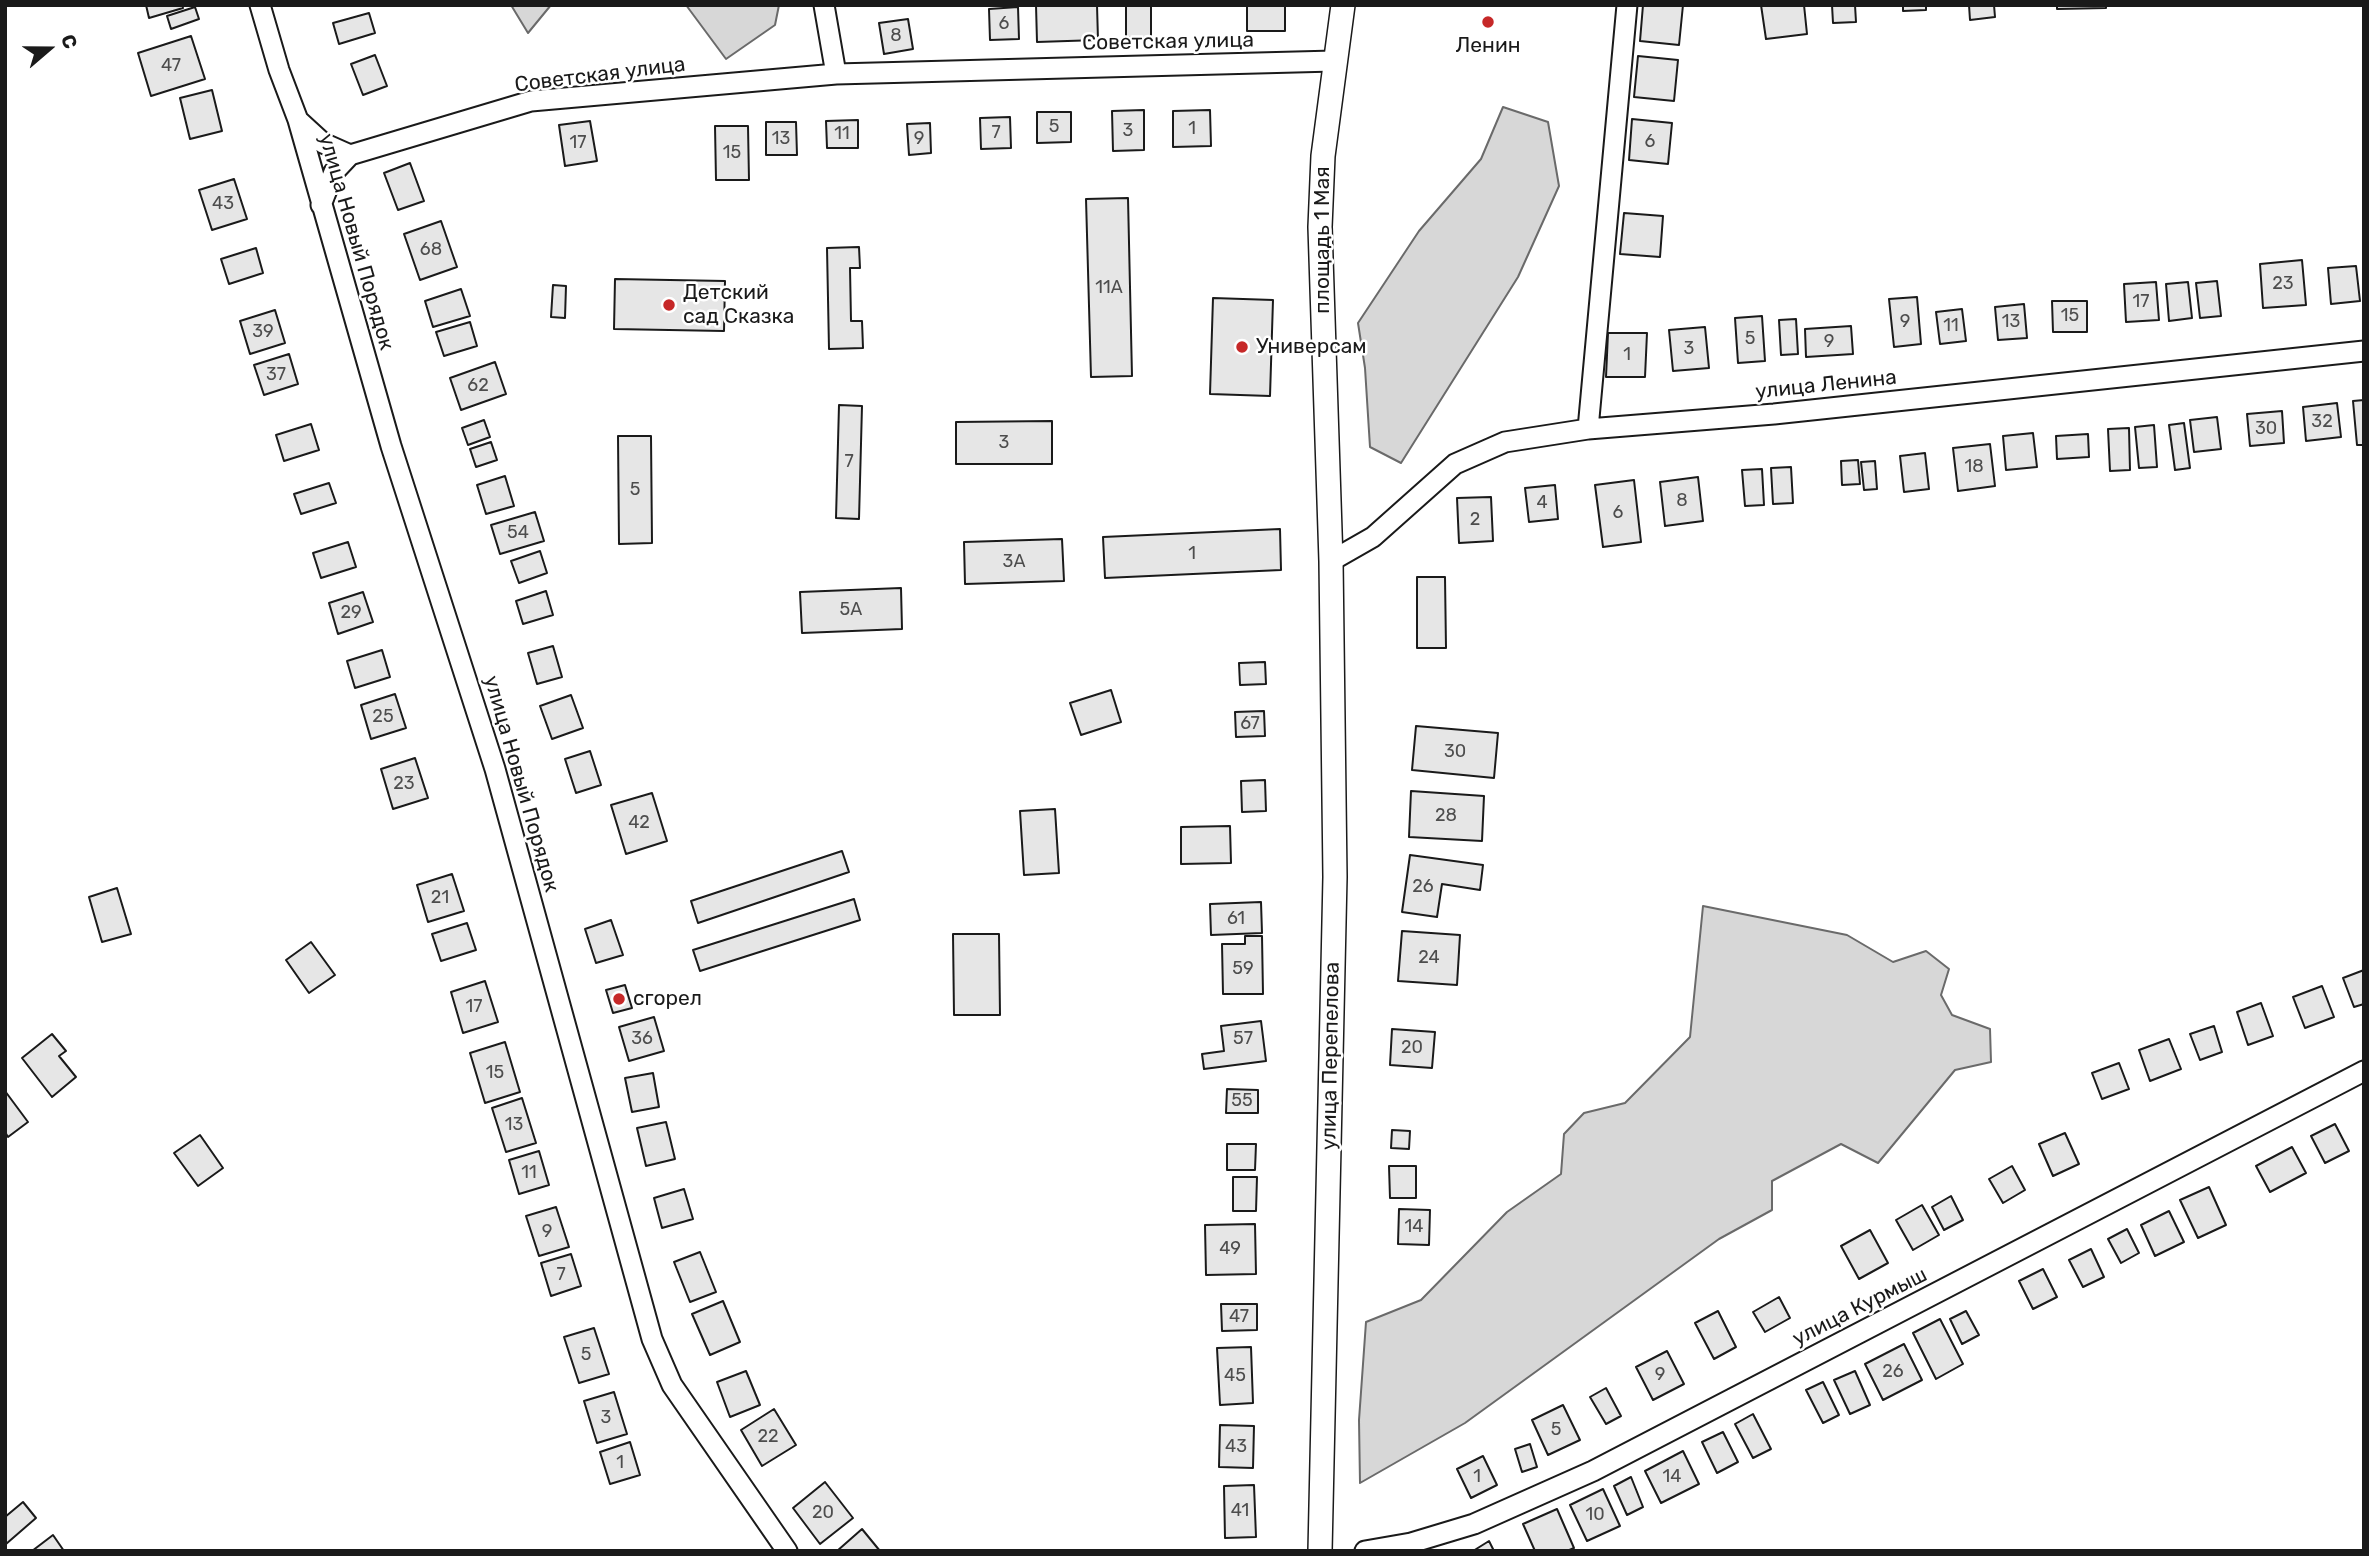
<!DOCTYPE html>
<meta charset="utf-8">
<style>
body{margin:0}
#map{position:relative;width:2369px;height:1556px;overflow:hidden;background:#fff;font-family:Rubik,sans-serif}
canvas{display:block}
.frame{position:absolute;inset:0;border:7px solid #1a1a1a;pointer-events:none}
.north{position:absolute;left:14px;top:14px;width:70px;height:70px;-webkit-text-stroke:5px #fff;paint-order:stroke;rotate:70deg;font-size:19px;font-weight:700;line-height:28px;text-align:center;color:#1a1a1a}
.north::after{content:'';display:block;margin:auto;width:24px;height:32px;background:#1a1a1a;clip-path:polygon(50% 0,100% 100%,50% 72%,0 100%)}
</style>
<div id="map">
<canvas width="2369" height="1556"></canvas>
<div class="frame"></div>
<div class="north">С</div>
</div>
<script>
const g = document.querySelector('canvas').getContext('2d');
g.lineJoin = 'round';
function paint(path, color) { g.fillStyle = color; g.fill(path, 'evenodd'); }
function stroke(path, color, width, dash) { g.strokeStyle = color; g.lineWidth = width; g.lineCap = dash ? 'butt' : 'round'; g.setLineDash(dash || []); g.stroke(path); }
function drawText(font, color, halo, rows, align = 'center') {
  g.font = font + ' Rubik,sans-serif'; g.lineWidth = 5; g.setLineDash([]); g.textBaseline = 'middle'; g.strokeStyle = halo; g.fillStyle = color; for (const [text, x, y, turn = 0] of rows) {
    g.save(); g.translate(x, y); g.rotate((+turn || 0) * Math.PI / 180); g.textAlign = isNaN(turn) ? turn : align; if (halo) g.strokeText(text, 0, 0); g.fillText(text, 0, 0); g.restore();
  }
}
const water = new Path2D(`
 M511,5H551L528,33Z
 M686,5H779L775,25L726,59Z
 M1503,107L1548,122L1559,186L1518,277L1401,463L1370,447L1365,368L1358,323L1419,231L1481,159Z
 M1703,906L1847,935L1893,962L1926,951L1949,969L1941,995L1952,1015L1990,1029L1991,1062L1955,1070L1878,1163L1841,1144L1772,1181V1210L1719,1239L1465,1423L1360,1483L1359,1420L1366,1322L1421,1300L1507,1212L1561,1174L1564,1134L1584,1113L1625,1103L1690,1037Z`);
const building = new Path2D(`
 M146,5H182L183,8L149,18Z
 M1036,5H1097L1098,40L1037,42Z
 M1126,5H1151V37H1126Z
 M1247,5H1285V31H1247Z
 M1643,5H1683L1679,45L1640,41Z
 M1761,5H1804L1807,34L1766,39Z
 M1832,5H1855L1856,22L1833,23Z
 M1903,5H1926V10L1903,11Z
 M1969,5H1994L1995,17L1970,20Z
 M2057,5H2106V8L2057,9Z
 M195,7L199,19L171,29L167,16Z
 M1018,7L1019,39L990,40L989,9Z
 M369,13L375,33L339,44L333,23Z
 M908,19L913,49L884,54L879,23Z
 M191,36L205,79L151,96L138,53Z
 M375,55L387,86L363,95L351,64Z
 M1638,56L1678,60L1674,101L1634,97Z
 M212,90L222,131L190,139L180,98Z
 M1144,110V150L1113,151L1112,111Z
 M1210,110L1211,146L1173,147V111Z
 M1037,112H1071V142L1037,143Z
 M1010,117L1011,148L981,149L980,118Z
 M1632,119L1672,123L1668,164L1629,160Z
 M858,120V148H827L826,121Z
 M590,121L597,161L565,166L559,125Z
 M766,122H796L797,155H766Z
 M930,123L931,153L909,155L907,124Z
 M715,126H748L749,180H716Z
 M410,163L424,201L398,210L384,173Z
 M234,179L247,219L212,230L199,190Z
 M1128,198L1132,376L1091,377L1086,199Z
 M1624,213L1663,216L1660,257L1620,254Z
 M441,221L457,267L420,280L404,234Z
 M859,247L860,268H850L851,321H862L863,348L829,349L827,248Z
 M256,248L263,273L229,284L221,259Z
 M2302,260L2306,305L2263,308L2260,264Z
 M2356,266L2360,301L2331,304L2328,268Z
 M615,279L725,281L724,331L614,329Z
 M2217,281L2221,316L2200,318L2196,283Z
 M2156,282L2159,320L2126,322L2124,284Z
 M2188,282L2192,318L2169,321L2166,284Z
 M553,285L566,286L565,318L551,317Z
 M461,289L470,316L433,327L425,301Z
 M1917,297L1921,344L1894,347L1889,299Z
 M1213,298L1273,300L1270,396L1210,394Z
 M2052,301H2087V332H2053Z
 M2024,304L2027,338L1998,340L1995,307Z
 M1962,309L1966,341L1940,344L1936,312Z
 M275,310L285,343L250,354L240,321Z
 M1762,316L1765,361L1738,363L1735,318Z
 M1796,319L1798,354L1781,355L1779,320Z
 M470,322L477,346L444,356L436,332Z
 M1851,326L1853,354L1806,357L1805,329Z
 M1705,327L1709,368L1673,371L1669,330Z
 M1608,333H1647L1645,377H1606Z
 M289,354L298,384L264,395L254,365Z
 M495,362L506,394L461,410L450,378Z
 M2364,400V445H2357L2353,401Z
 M2337,403L2341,437L2306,441L2303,407Z
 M839,405L862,406L859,519L836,518Z
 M2282,411L2284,443L2250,446L2247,414Z
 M2217,417L2221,449L2194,452L2190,420Z
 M484,420L490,437L468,445L462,428Z
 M1052,421V464H956V422Z
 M2184,423L2190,468L2175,470L2169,425Z
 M311,424L319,450L284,461L276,435Z
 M2154,425L2157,467L2139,468L2135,427Z
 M2129,428L2130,470L2110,471L2108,429Z
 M2033,433L2037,467L2006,470L2003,436Z
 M2088,434L2089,457L2057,459L2056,436Z
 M618,436H651L652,543L619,544Z
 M491,442L497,460L476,467L470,449Z
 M1990,444L1995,486L1958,491L1953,448Z
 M1925,453L1929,489L1904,492L1900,456Z
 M1858,460L1860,484L1842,485L1841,461Z
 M1875,461L1877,489L1864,490L1861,462Z
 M1791,467L1793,503L1773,504L1771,468Z
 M1762,469L1764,505L1745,506L1742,470Z
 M505,476L514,506L486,514L477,485Z
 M1698,477L1703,521L1665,526L1660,482Z
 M1634,480L1641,542L1603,547L1595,485Z
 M329,483L336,503L301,514L294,494Z
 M1555,485L1558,519L1529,522L1525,488Z
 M1491,497L1493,541L1459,543L1457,498Z
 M535,512L544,541L500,554L491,525Z
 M1280,529L1281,570L1105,578L1103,537Z
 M1062,539L1064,581L965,584L964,542Z
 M348,542L356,567L321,578L313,553Z
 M540,551L547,573L519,583L511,561Z
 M1417,577H1445L1446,648H1417Z
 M901,588L902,629L802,633L800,592Z
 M546,591L553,615L523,624L516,601Z
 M363,592L373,622L338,634L329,603Z
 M553,646L562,677L537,684L528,653Z
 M382,650L390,677L355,688L347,661Z
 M1265,662L1266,684L1240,685L1239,663Z
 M1111,690L1121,722L1081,735L1070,703Z
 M395,694L406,728L371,739L361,705Z
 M571,695L583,728L552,739L540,706Z
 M1264,711L1265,736L1236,737L1235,712Z
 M1416,726L1498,733L1494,778L1412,770Z
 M590,751L601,785L576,793L565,759Z
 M415,758L428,798L393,809L381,769Z
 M1265,780L1266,811L1242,812L1241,781Z
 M1411,791L1484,796L1482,841L1409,837Z
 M652,793L667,841L626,854L611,805Z
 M1055,809L1059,873L1024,875L1020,811Z
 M1230,826L1231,863L1181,864V827Z
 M842,851L849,872L698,923L691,901Z
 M1410,855L1483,865L1480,890L1442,884L1437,917L1402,912Z
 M452,874L464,911L428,922L417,885Z
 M117,888L131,934L102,942L89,897Z
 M854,899L860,920L700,971L693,950Z
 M1261,902L1262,933L1211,935L1210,904Z
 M611,920L623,955L596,963L585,929Z
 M467,923L476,950L441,961L432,934Z
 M1402,931L1460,935L1457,985L1398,981Z
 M953,934H999L1000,1015H954Z
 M1245,936H1262L1263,994H1223L1222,944H1245Z
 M311,942L335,975L309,993L286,960Z
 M2364,970V1004L2354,1007L2343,978Z
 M485,981L498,1022L463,1033L451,992Z
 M625,985L632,1008L613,1013L606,990Z
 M2322,986L2334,1017L2305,1028L2293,997Z
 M2261,1003L2273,1036L2248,1045L2237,1012Z
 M654,1017L664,1051L629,1061L619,1027Z
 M1261,1021L1266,1061L1204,1069L1202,1054L1224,1051L1221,1026Z
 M2214,1026L2222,1052L2200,1060L2190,1034Z
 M1392,1029L1435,1032L1432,1068L1390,1065Z
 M52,1034L66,1051L59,1056L76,1077L52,1097L22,1058Z
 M2169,1039L2181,1069L2150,1081L2139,1050Z
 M505,1042L520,1092L485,1103L470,1053Z
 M2119,1063L2129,1089L2102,1099L2092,1073Z
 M653,1073L659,1107L632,1112L625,1078Z
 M1227,1089L1258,1090V1113H1226Z
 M5,1091L28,1122L8,1137L5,1132Z
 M522,1098L536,1143L506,1152L492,1108Z
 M666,1122L675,1159L646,1166L637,1128Z
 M2335,1124L2349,1151L2325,1163L2311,1136Z
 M1392,1130L1410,1131L1409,1149L1391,1148Z
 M2065,1133L2079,1164L2053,1176L2039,1144Z
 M200,1135L223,1168L198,1186L174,1153Z
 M1227,1144H1256L1255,1170H1227Z
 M2292,1147L2306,1173L2270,1192L2256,1166Z
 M539,1151L549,1185L519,1194L509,1160Z
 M1389,1166H1416V1198H1390Z
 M2012,1166L2025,1190L2003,1203L1989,1179Z
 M1233,1177H1257L1256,1211H1233Z
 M2209,1187L2226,1225L2198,1238L2180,1200Z
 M684,1189L693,1219L662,1228L654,1198Z
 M1951,1196L1963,1220L1944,1230L1932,1207Z
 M1922,1205L1939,1235L1913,1250L1896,1220Z
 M556,1207L569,1247L539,1256L526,1216Z
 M1399,1209L1430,1210L1429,1245L1398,1244Z
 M2169,1211L2184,1242L2155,1256L2141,1225Z
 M1255,1224L1256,1274L1206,1275L1205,1225Z
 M2127,1229L2139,1253L2121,1263L2108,1239Z
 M1870,1230L1888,1263L1859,1279L1841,1246Z
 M2091,1249L2104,1277L2083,1287L2069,1260Z
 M700,1252L716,1292L690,1302L674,1262Z
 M571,1254L581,1286L551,1296L541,1263Z
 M2043,1269L2057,1297L2033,1309L2019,1281Z
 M1779,1297L1790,1318L1765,1332L1753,1312Z
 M723,1301L740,1342L710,1355L692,1314Z
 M1221,1304H1257V1330L1222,1331Z
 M1718,1311L1736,1347L1714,1359L1695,1323Z
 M1966,1311L1979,1335L1962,1344L1950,1319Z
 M1940,1319L1963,1364L1936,1379L1913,1333Z
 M594,1328L609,1374L579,1383L564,1337Z
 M1904,1344L1922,1380L1883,1400L1865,1364Z
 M1251,1347L1253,1403L1220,1405L1217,1348Z
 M1667,1351L1684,1384L1653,1400L1636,1367Z
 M746,1371L760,1405L730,1417L717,1382Z
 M1855,1371L1870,1405L1850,1414L1834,1380Z
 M1823,1382L1839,1415L1823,1423L1806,1390Z
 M1606,1388L1621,1416L1606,1424L1590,1397Z
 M614,1392L627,1434L597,1443L584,1401Z
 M1563,1405L1580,1440L1548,1455L1532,1420Z
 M774,1409L796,1445L762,1466L741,1430Z
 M1753,1414L1771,1449L1753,1458L1735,1424Z
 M1220,1425L1254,1426L1253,1468L1219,1467Z
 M1723,1432L1738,1462L1717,1473L1702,1442Z
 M630,1442L640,1475L610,1484L600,1452Z
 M1530,1444L1537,1467L1522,1472L1515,1449Z
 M1683,1451L1699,1484L1661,1503L1645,1471Z
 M1483,1456L1497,1485L1471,1498L1457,1469Z
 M1631,1477L1643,1507L1627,1515L1614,1486Z
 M825,1482L853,1518L820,1544L793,1508Z
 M1254,1485L1256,1537L1225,1538L1224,1486Z
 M1603,1489L1620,1526L1587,1541L1570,1505Z
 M23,1502L36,1518L6,1544L5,1517Z
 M1557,1509L1574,1548L1567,1551H1535L1523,1524Z
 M862,1529L880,1551H837Z
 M53,1535L64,1551H32Z
 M1489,1541L1494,1551H1473Z`);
const minor = new Path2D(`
 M260,5L279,70L298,120L391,446L495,769L652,1339L672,1385L787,1551
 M824,5L836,74
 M299,121L323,143L350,155
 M321,205L334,172L350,155L531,101L836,74L1334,61
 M1588,429L1627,5
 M1331,561L1373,537L1455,464L1505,442L1588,429L1774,414L2364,351
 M1365,1551L1411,1543L1474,1524L1593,1471L2364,1071`);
const tertiary = new Path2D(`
 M1320,1551L1335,877L1331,561L1320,227L1323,156L1343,5`);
const markers = [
 [1488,22,7,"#c62828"],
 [669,305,7,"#c62828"],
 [1242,347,7,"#c62828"],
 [619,999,7,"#c62828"]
];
const numberNames = [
 ["6",1004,24],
 ["8",896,36],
 ["47",171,66],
 ["5",1054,127],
 ["1",1192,129],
 ["3",1128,131],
 ["7",996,133],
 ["11",842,134],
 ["13",781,139],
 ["9",919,139],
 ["6",1650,142],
 ["17",578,143],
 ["15",732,153],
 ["43",223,204],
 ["68",431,250],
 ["23",2283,284],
 ["11А",1109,288],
 ["17",2141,302],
 ["15",2070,316],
 ["9",1905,322],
 ["13",2011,322],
 ["11",1951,326],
 ["39",263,332],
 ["5",1750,339],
 ["9",1829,342],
 ["3",1689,349],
 ["1",1627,355],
 ["37",276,375],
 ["62",478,386],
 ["32",2322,422],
 ["30",2266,429],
 ["3",1004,443],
 ["7",849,462],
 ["18",1974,467],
 ["5",635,490],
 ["8",1682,501],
 ["4",1542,503],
 ["6",1618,513],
 ["2",1475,520],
 ["54",518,533],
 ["1",1192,554],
 ["3А",1014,562],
 ["5А",851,610],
 ["29",351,613],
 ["25",383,717],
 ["67",1250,724],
 ["30",1455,752],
 ["23",404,784],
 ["28",1446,816],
 ["42",639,823],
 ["26",1423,887],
 ["21",440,898],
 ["61",1236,919],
 ["24",1429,958],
 ["59",1243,969],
 ["17",474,1007],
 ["36",642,1039],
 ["57",1243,1039],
 ["20",1412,1048],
 ["15",495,1073],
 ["55",1242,1101],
 ["13",514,1125],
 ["11",529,1173],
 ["14",1414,1227],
 ["9",547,1232],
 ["49",1230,1249],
 ["7",561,1275],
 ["47",1239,1317],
 ["5",586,1355],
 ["26",1893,1372],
 ["9",1660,1375],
 ["45",1235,1376],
 ["3",606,1418],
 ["5",1556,1430],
 ["22",768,1437],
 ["43",1236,1447],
 ["1",620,1463],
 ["1",1477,1477],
 ["14",1672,1477],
 ["41",1240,1511],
 ["20",823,1513],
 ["10",1595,1515]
];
const streetNames = [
 ["Советская улица",1168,42,-1],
 ["Советская улица",600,75,-7],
 ["площадь 1 Мая",1323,240,-90],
 ["улица Новый Порядок",356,242,74],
 ["улица Ленина",1826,385,-6],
 ["улица Новый Порядок",521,784,74],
 ["улица Перепелова",1331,1056,-89],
 ["улица Курмыш",1860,1307,-27]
];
const poiNames = [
 ["Ленин",1488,46,"center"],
 ["Детский",683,293],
 ["сад Сказка",683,317],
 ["Универсам",1256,347],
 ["сгорел",633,999]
];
paint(water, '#d7d7d7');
stroke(water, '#6a6a6a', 2);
paint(building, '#e6e6e6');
stroke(building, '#1a1a1a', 2);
stroke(minor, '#1a1a1a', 23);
stroke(tertiary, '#1a1a1a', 26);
stroke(minor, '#fff', 19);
stroke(tertiary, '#fff', 23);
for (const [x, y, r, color] of markers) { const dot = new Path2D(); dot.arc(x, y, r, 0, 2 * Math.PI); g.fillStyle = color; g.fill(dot); stroke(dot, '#fff', 2.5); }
drawText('18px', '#4d4d4d', null, numberNames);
drawText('21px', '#1a1a1a', '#fff', streetNames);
drawText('21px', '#1a1a1a', '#fff', poiNames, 'left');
</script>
